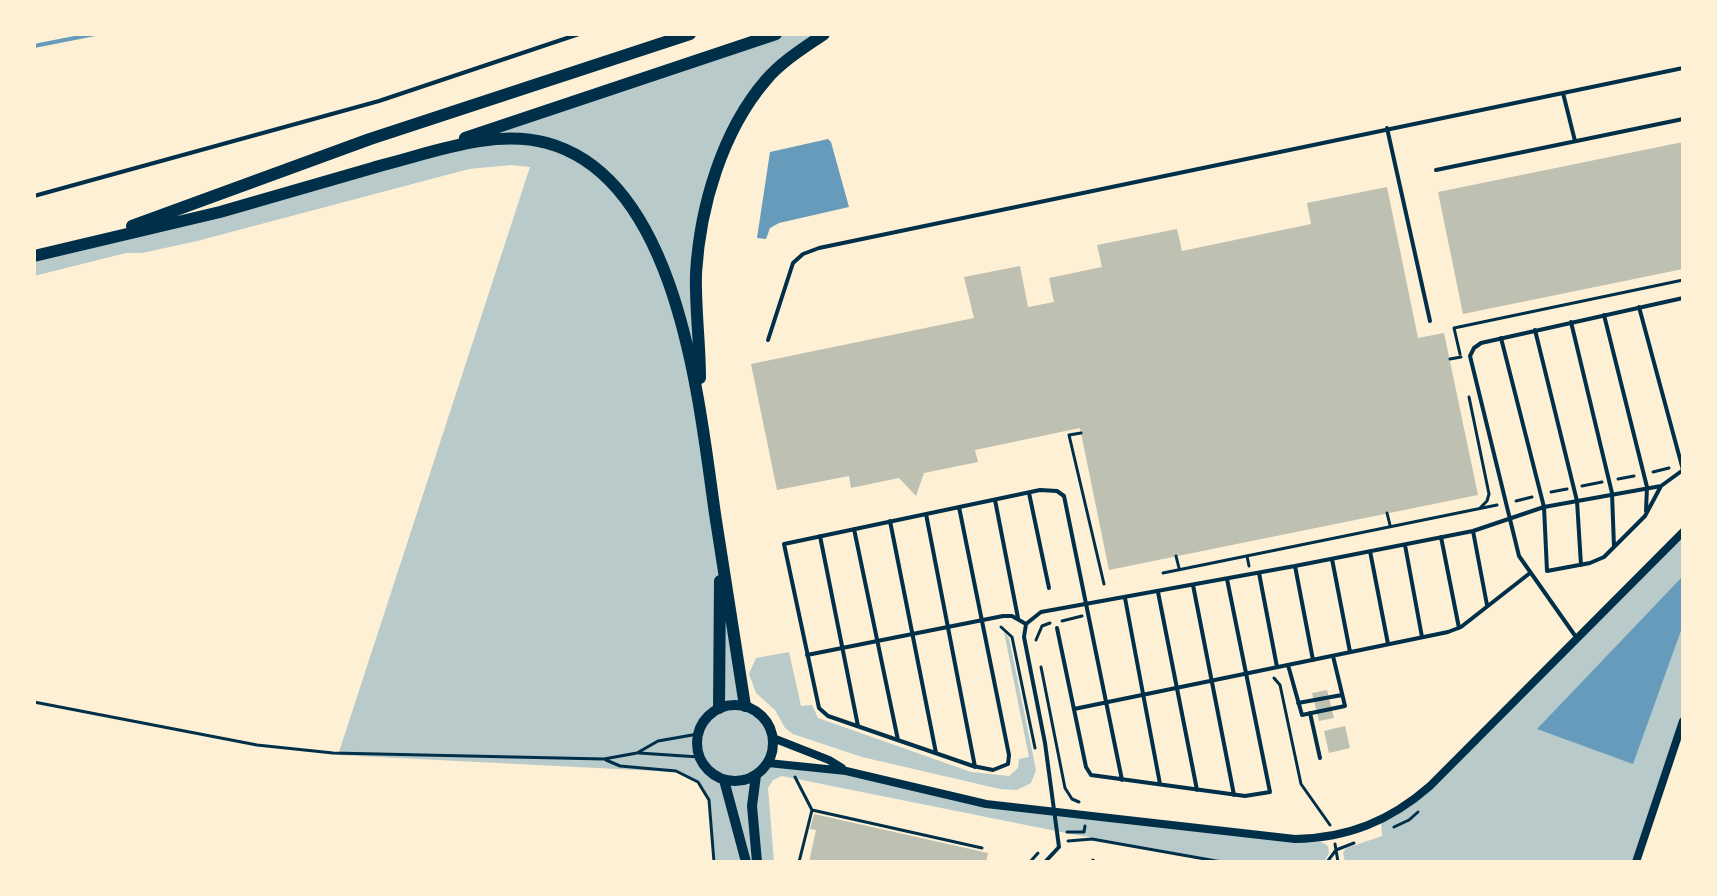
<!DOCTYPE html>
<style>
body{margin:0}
#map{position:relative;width:1717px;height:896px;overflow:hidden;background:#fdf0d5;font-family:"Public Sans",sans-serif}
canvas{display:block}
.frame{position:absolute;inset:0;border:36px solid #fdf0d5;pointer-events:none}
</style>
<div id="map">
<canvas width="1717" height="896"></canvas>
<div class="frame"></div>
</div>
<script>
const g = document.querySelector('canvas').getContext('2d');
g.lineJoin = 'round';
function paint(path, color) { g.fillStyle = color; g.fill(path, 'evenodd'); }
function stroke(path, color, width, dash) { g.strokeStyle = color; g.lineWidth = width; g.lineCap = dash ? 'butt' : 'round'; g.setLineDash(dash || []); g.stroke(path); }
const green = new Path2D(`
 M776,34H824L792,56L739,122L701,233L700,397L745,705C770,716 778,737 769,763L795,764L957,799L1317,839L1328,846L1329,853L1324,862H1230L1066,833L782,776L773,780L768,788L774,862H714L709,800L698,782L677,772L338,755L530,167L511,165L469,169L197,241L142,253H126L34,276V256L375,167Z
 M1683,532V721L1636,862H1345L1343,852L1347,848L1382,836L1381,821L1400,810Z
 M1004,632L1009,638L1036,770L1031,783L1017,790L1000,789L862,757L793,734L785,728L775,710L756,693L749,674L756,658L789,652L801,706L812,705L818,718L971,772L1009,776L1018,768L1019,759L1029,757Z`);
const water = new Path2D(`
 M828,139L831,142L849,207L779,223L770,228L766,239L757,238L770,152Z
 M1683,576V625L1633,764L1537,729Z`);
const stream = new Path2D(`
 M34,46L95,34`);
const building = new Path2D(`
 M1683,142V269L1463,314L1438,192Z
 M1387,187L1418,338L1444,333L1478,495L1109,570L1080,428L975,450L978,462L924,473L916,496L899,478L851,488L849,476L777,490L751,364L974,318L964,277L1020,266L1028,307L1054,302L1049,278L1102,267L1097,245L1177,229L1182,251L1311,224L1307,203Z
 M1327,690L1334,718L1319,721L1312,693Z
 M1345,726L1350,748L1329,753L1324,731Z
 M814,814L988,853L986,862H809L816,830L810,829Z`);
const path = new Path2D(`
 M1460,354L1454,328L1683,280
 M1450,359L1461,357
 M1469,397L1489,494L1487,501L1480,508
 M1081,433L1069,435L1104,584
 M1653,472L1669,468
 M1618,479L1634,476
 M1582,486L1602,482
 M1551,492L1567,489
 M1516,501L1532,497
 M1387,513L1390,525
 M1176,556L1179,568
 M1247,556L1249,566
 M1163,573L1497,505
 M1062,621L1082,616
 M1001,627L1012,637L1035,748
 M1036,640L1042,626L1050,623
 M1041,667L1065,788L1072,799L1079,802
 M1274,678L1280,685L1301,784L1330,825
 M34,702L257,745L333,753L604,759L637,753L658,741L698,734
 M639,753L699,757
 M606,760L620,766L676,771L698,782L709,800L714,862
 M795,777L812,810L982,848
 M1394,827L1409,820L1418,812
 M1067,832H1084L1085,826
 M1068,841L1092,839L1222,862
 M1335,844L1336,850L1354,843
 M1336,850L1338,862
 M799,862L812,810
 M1030,862L1038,853
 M1091,862L1093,860L1095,862
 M1327,862L1336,850`);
const service = new Path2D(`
 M1563,93L1575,141
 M1387,128L1430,321
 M1436,170L1683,119
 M34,196L379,101L579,34
 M1639,307L1683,470
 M1604,315L1647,487L1646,511
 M1571,322L1612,493L1614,547
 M1535,330L1577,501L1581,565
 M1501,338L1544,507L1661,486
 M768,340L793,263L803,254L819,248L1683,68
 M1029,493L1049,588
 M995,500L1018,618
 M959,507L1009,755L1008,764L993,770L973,766L828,716L819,708L784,544L1040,490L1057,491L1064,496L1122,780
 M926,514L975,767
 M890,521L936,753
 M854,529L898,740
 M1473,531L1487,605
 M820,536L858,726
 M1441,537L1459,628
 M1405,545L1422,637
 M1370,551L1388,644
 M1332,559L1350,652
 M1295,566L1313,660
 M1259,573L1277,667
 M1193,585L1234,795
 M1158,592L1197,790
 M1125,598L1160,784
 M1057,628L1086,767L1091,775L1245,796L1270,792L1227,579
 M1576,637L1519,556L1470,356L1474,348L1481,343L1683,298
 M807,655L1003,616H1012L1026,624
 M1288,665L1302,715L1345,706L1333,656
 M1298,703L1342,695
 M1074,709L1448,632L1461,627L1530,573
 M1310,713L1320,758
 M1045,862L1059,847L1045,743L1024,637L1026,624L1041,612L1295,566L1473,531L1544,507L1547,571L1590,563L1604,557L1645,516L1661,486L1683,470`);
const minor = new Path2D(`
 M773,738L829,760L842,768
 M768,763L846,771L986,804L1295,839C1348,838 1390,821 1430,786L1683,532
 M1636,862L1683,721`);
const tertiary = new Path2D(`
 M697 743a38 38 0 1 1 76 0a38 38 0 1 1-76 0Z
 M756,775L752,806L757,862
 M724,780L746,862`);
const primary = new Path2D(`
 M465,138L776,34
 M375,167C429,154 492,128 547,143C679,179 699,402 715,514C725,578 735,642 745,706
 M132,226L370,139L690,34
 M34,256L220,212L383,165
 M700,378C700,343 695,308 696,273C700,207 722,131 766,80C782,61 804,48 824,34
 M719,708L720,581`);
paint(green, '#b9caca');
paint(water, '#669bbc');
stroke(stream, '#669bbc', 4);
paint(building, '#bec0b2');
stroke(path, '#003049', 3);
stroke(service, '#003049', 4);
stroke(minor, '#003049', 8);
stroke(tertiary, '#003049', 10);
stroke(primary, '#003049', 12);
</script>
